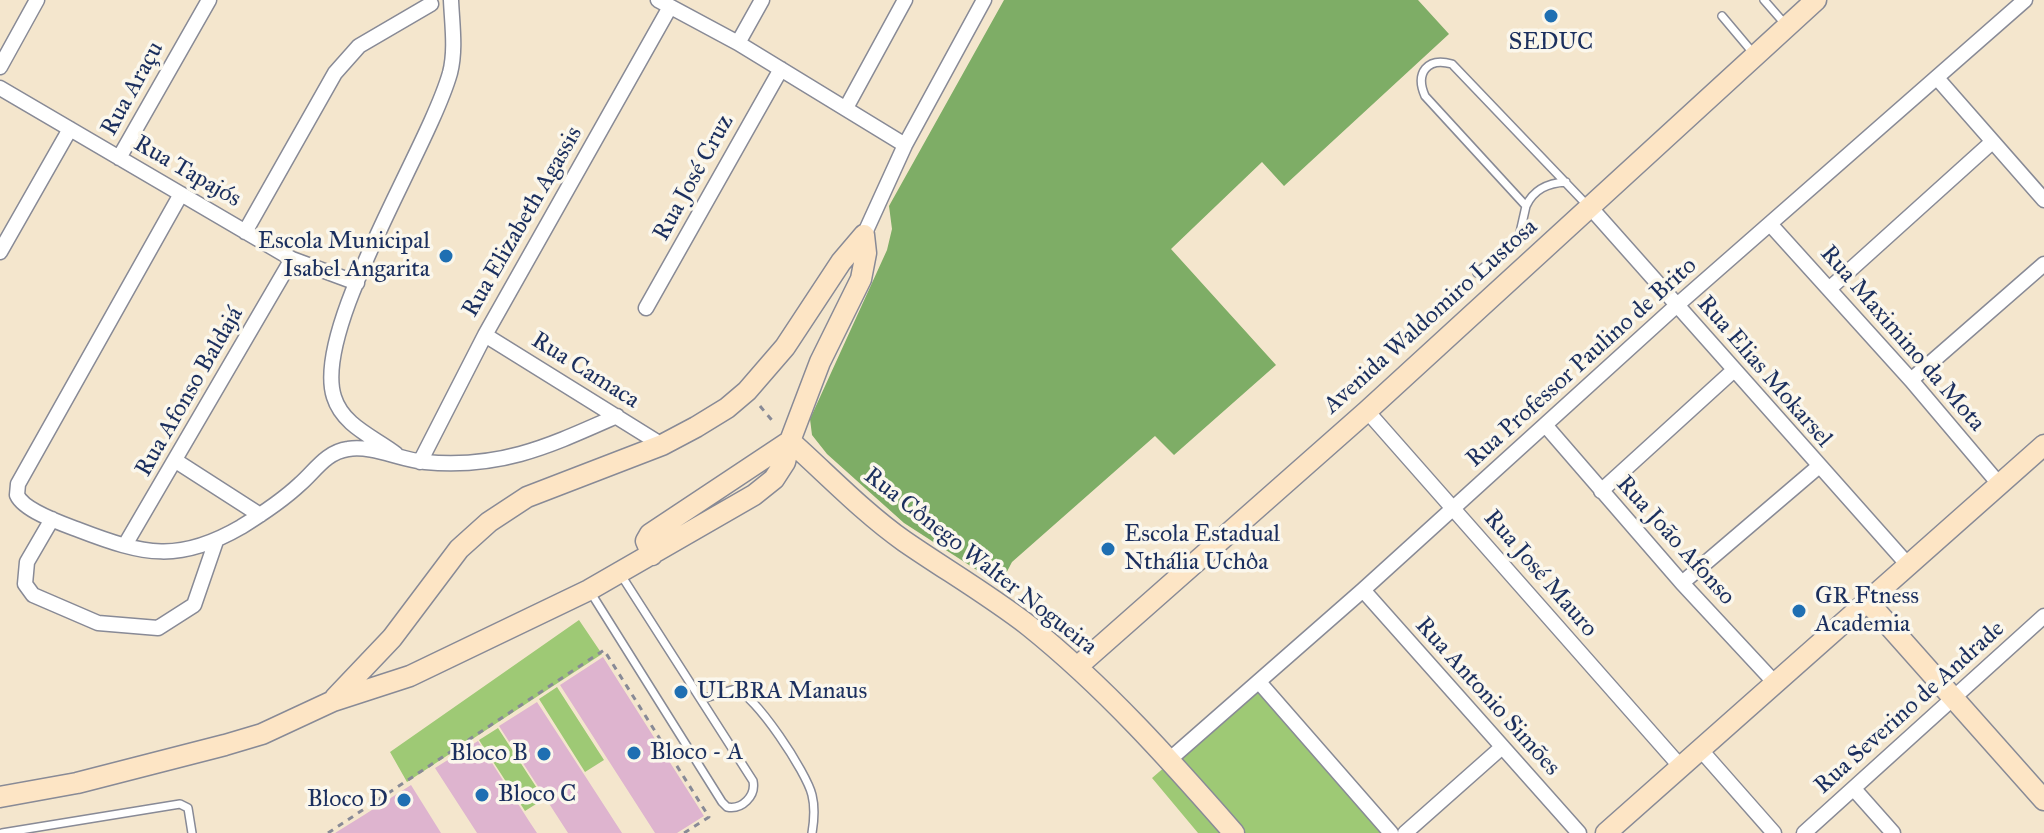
<!DOCTYPE html>
<meta charset="utf-8">
<style>
body{margin:0}
canvas{display:block;background:#f4e6cd}
</style>
<canvas width="2044" height="833"></canvas>
<script>
const g = document.querySelector('canvas').getContext('2d');
g.lineJoin = 'round';
function paint(path, color) { g.fillStyle = color; g.fill(path, 'evenodd'); }
function stroke(path, color, width, dash) { g.strokeStyle = color; g.lineWidth = width; g.lineCap = dash ? 'butt' : 'round'; g.setLineDash(dash || []); g.stroke(path); }
function drawText(font, color, halo, rows, align = 'center') {
  g.font = font + ' "IM FELL Great Primer",serif'; g.lineWidth = 7; g.setLineDash([]); g.textBaseline = 'middle'; g.strokeStyle = halo; g.fillStyle = color; for (const [text, x, y, turn = 0] of rows) {
    g.save(); g.translate(x, y); g.rotate((+turn || 0) * Math.PI / 180); g.textAlign = isNaN(turn) ? turn : align; if (halo) g.strokeText(text, 0, 0); g.fillText(text, 0, 0); g.restore();
  }
}
const green = new Path2D(`
 M579,620L602,654L407,782L390,752Z
 M557,687L604,760L585,772L539,699Z
 M1258,687L1384,833H1198L1152,778Z
 M498,728L544,799L525,811L479,740Z`);
const forest = new Path2D(`
 M1004,0H1418L1449,34L1284,186L1262,162L1171,249L1276,365L1174,455L1155,436L1012,562L1000,585L904,523L827,454L812,435L810,419L887,250L892,229L889,206Z`);
const building = new Path2D(`
 M603,657L704,816L677,833H655L560,685Z
 M537,702L589,782L622,833H568L499,726Z
 M478,741L529,821L537,833H477L435,768Z
 M411,785L441,833H335L364,815Z`);
const path = new Path2D(`
 M760,406L775,424
 M328,833L604,650L709,817L684,833`);
const lane = new Path2D(`
 M1764,0L1785,24
 M1722,16L1754,54
 M1526,206C1534,189 1548,183 1566,182
 M1477,273L1519,237L1526,206L1425,96C1415,73 1427,57 1452,64L1587,205
 M591,593L722,802L727,807C742,810 756,796 753,781L621,575
 M702,699L735,689C755,694 807,773 812,795C815,807 814,821 812,833
 M2,833L180,804L188,808L192,833`);
const street = new Path2D(`
 M658,0L738,43L905,145
 M738,43L762,0
 M0,67L37,0
 M1937,78L2044,200
 M0,88L292,259L357,283
 M846,108L905,0
 M119,158L209,0
 M181,194L18,484L17,495C24,511 63,524 79,530C144,555 179,563 241,527C262,514 282,501 300,484C315,471 326,452 348,449C373,445 400,460 425,462C501,469 549,446 617,416
 M1590,207L1908,565
 M1770,224L1911,380L1999,484
 M245,232L335,73L359,46L431,4
 M864,235L905,145L984,0
 M0,252L70,129
 M1829,289L1991,143
 M646,308L781,69
 M485,335L662,445
 M1911,380L2044,264
 M1367,411L1680,766
 M1546,426L1682,583L1775,683
 M396,454C374,437 343,426 334,397C312,329 428,150 450,73C456,50 452,24 451,0
 M176,461L260,515
 M420,462L485,335L670,7
 M1601,491L1734,370
 M52,519L27,562L25,584L33,595L98,623L158,628L194,605L216,541
 M125,545L292,259
 M1682,583L1818,467
 M1363,590L1579,833
 M1259,682L1391,833
 M1700,749L1774,833
 M1169,760L1363,590L1676,306L2025,0
 M1854,789L1893,833
 M1405,833L1501,748
 M1804,833L2044,616`);
const secondary = new Path2D(`
 M652,555L646,541L650,534L790,441C827,474 863,512 904,541C946,570 989,595 1029,626C1105,687 1170,760 1234,833
 M1868,602L2044,800
 M1077,667L1367,411L1816,0
 M335,698L392,638L459,549L489,522L527,497L662,445L696,427L727,408L747,391L785,347L841,262L864,235
 M0,797L77,783L225,745L262,734L333,701L410,676L589,590L754,495L774,479L785,462L790,441L820,362L861,279L866,253L864,235
 M1606,833L2044,445`);
const markers = [
 [1551,16,8,"#1f6fb2"],
 [446,256,8,"#1f6fb2"],
 [1108,549,8,"#1f6fb2"],
 [1799,611,8,"#1f6fb2"],
 [681,692,8,"#1f6fb2"],
 [634,753,8,"#1f6fb2"],
 [544,754,8,"#1f6fb2"],
 [482,795,8,"#1f6fb2"],
 [404,800,8,"#1f6fb2"]
];
const poiNames = [
 ["SEDUC",1551,43,"center"],
 ["Escola Municipal",430,242,"right"],
 ["Isabel Angarita",430,270,"right"],
 ["Escola Estadual",1124,535],
 ["Nthália Uchôa",1124,563],
 ["GR Ftness",1815,597],
 ["Academia",1815,625],
 ["ULBRA Manaus",697,692],
 ["Bloco - A",650,753],
 ["Bloco B",528,754,"right"],
 ["Bloco C",498,795],
 ["Bloco D",388,800,"right"]
];
const streetNames = [
 ["Rua Araçu",133,89,-61],
 ["Rua Tapajós",187,172,30],
 ["Rua José Cruz",694,178,-61],
 ["Rua Elizabeth Agassis",523,222,-60],
 ["Avenida Waldomiro Lustosa",1431,317,-42],
 ["Rua Maximino da Mota",1902,339,49],
 ["Rua Professor Paulino de Brito",1582,363,-42],
 ["Rua Camaca",585,371,32],
 ["Rua Elias Mokarsel",1764,372,49],
 ["Rua Afonso Baldajá",190,392,-60],
 ["Rua João Afonso",1675,541,48],
 ["Rua Cônego Walter Nogueira",980,562,38],
 ["Rua José Mauro",1540,574,49],
 ["Rua Antonio Simões",1487,697,48],
 ["Rua Severino de Andrade",1910,708,-42]
];
paint(green, '#9ec975');
paint(forest, '#7ead66');
paint(building, '#deb4cf');
stroke(lane, '#888a96', 10);
stroke(street, '#888a96', 17);
stroke(secondary, '#888a96', 23);
stroke(path, '#888a96', 3, [6, 6]);
stroke(lane, '#fff', 7);
stroke(street, '#fff', 14);
stroke(secondary, '#fde5c5', 20);
for (const [x, y, r, color] of markers) { const dot = new Path2D(); dot.arc(x, y, r, 0, 2 * Math.PI); g.fillStyle = color; g.fill(dot); stroke(dot, '#fbf7ec', 3); }
drawText('24px', '#1b2f5e', '#fbf7ec', poiNames, 'left');
drawText('24px', '#1b2f5e', '#fbf7ec', streetNames);
</script>
